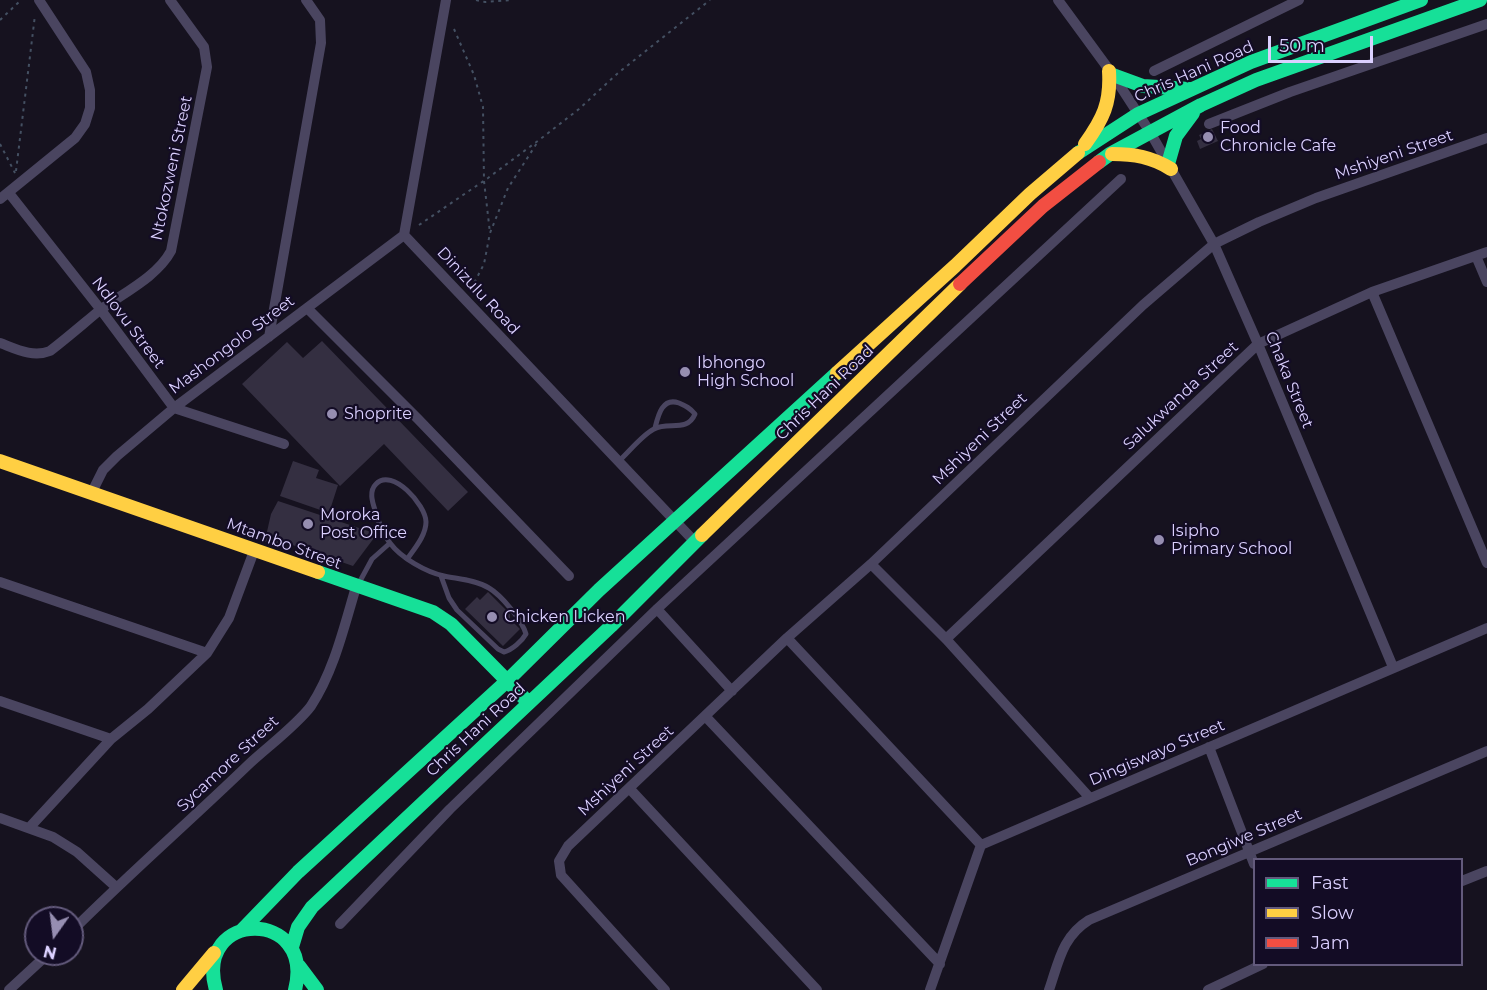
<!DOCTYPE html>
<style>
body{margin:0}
#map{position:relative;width:1487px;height:990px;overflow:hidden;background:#16121f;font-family:Montserrat,sans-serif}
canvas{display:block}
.legend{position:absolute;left:1253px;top:858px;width:210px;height:108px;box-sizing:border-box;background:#130c25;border:2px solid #635a7c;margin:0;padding:8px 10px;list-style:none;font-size:18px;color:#dbd0ff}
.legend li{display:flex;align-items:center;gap:12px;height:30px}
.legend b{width:30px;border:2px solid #635a7c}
.north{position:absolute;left:24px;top:906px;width:60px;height:60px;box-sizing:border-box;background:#130c25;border:2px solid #635a7c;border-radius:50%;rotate:194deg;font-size:16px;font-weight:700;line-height:24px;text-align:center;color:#dbd0ff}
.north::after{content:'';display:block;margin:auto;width:21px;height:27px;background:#968eb1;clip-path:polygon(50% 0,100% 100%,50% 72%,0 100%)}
.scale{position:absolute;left:1268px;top:36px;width:105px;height:27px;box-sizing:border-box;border:3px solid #dbd0ff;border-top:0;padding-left:8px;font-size:18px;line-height:21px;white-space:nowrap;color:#dbd0ff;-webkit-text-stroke:4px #130c25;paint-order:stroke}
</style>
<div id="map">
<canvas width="1487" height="990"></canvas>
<ul class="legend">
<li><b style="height:8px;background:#16e098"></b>Fast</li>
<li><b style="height:8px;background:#ffcf43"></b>Slow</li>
<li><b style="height:8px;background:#f24e42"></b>Jam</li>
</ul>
<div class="north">N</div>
<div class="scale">50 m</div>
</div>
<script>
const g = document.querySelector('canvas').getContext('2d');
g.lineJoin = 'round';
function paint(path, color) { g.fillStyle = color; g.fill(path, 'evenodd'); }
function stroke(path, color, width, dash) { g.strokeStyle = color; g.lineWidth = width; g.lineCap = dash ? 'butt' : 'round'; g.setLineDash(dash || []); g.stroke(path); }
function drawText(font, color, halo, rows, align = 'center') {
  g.font = font + ' Montserrat,sans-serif'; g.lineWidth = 4.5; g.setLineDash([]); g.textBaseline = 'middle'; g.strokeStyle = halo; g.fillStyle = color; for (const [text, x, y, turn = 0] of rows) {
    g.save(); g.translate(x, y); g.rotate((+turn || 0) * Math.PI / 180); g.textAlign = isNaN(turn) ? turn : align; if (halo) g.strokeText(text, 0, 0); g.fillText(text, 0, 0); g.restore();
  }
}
const building = new Path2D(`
 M1212,129L1218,141L1200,149L1197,141L1201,139L1199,135Z
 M322,341L468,492L448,511L384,444L340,486L242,384L287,342L303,358Z
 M293,461L319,470L316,478L338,485L329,513L280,496Z
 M278,501L377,534L353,566L278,540L277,546L260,540L262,535L266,536L271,514Z
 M488,592L510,614V619L520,629L503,646L465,609L477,597L480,600Z`);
const path = new Path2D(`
 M476,0L485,2L511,0
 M0,20L21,0
 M454,29L474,75L483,107L484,181L490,233
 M0,144L15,173
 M16,171L35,15
 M419,225L488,178L543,137L579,109L618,73L710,0
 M471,289L484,264L490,233L508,188L537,143`);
const lane = new Path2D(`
 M619,461C629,452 642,435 654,429C668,421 687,433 695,414C690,408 686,406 679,403C662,397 658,416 655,428
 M408,558C415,548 426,535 426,522C426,505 392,467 376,484C369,491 372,501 375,510C378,520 383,535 390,543C401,558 426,572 444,576C458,579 476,580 489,588C501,595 522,620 526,634C522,641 512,650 504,652L498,649L457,610L449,598L441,576
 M359,583L372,559L390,543`);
const street = new Path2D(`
 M446,0L404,235L695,542
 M1058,0L1113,75L1150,132L1214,244L1258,344L1393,667
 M1154,71L1299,0
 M1209,124L1290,92L1487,24
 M9,193L101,310L174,408L284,444
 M0,199L75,138L85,124L90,108V90L86,72L39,0
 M1476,256L1487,282
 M1372,292L1487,563
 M307,308L418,419L569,576
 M269,337L321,43L320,20L306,0
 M0,343C16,349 33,358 50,351C67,338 83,324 100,310C123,293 157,277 171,251L207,67L204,47L170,0
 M92,492L103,470L117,456L174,408L404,235
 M871,564L946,639L1090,798
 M0,582L207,653
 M657,609L732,691
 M787,638L981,845
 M946,639L1258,344L1372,292L1487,252
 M0,701L111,739
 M706,717L940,964
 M1209,747L1254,864
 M629,788L817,990
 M0,818L53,837L77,852L116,887
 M29,828L111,739L148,709L207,653L229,618L254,551
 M1462,881L1487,871
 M340,924L450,809L657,609L1121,179
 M72,931C129,874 190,821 248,765C266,748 297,725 311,706C334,671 344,627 356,587
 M9,990L48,954
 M665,990L561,875L559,861L568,846L787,638L871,564L1143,305L1214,244L1259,222L1316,198L1487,138
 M930,990L981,845L1487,628
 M1049,990C1059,961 1062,937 1089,920L1487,751
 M1208,990L1263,964`);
const fast = new Path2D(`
 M1113,75L1143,86L1189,89
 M1078,153L1138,114L1251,62L1421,0
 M1099,162L1110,154L1201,105L1256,80L1480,0
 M1168,164L1176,136L1193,113
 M318,572L433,612L451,624L529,703
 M242,930L298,872L507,681L599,590L837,373
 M292,947L298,927L312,907L611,626L702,535
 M299,966L317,990
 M216,990C193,909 316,908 295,990`);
const slow = new Path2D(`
 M1085,144C1103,119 1111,103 1109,71
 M1112,154C1134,154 1152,157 1171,169
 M837,373L955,266L1030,194L1078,153
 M0,461L318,572
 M702,535L960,284
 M183,990L214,953`);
const jam = new Path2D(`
 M960,284L1043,206L1099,162`);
const markers = [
 [1208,137,6,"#968eb1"],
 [685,372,6,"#968eb1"],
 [332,414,6,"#968eb1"],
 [308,524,6,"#968eb1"],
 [1159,540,6,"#968eb1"],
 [492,617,6,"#968eb1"]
];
const streetNames = [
 ["Chris Hani Road",1194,72,-24],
 ["Mshiyeni Street",1394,155,-19],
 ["Ntokozweni Street",172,168,-78],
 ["Dinizulu Road",478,291,47],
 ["Ndlovu Street",128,323,53],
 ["Mashongolo Street",232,345,-37],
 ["Chaka Street",1289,380,68],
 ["Chris Hani Road",825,393,-44],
 ["Salukwanda Street",1181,396,-43],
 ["Mshiyeni Street",980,439,-44],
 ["Mtambo Street",284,544,20],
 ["Chris Hani Road",476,730,-43],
 ["Dingiswayo Street",1157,753,-23],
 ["Sycamore Street",228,764,-43],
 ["Mshiyeni Street",626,771,-43],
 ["Bongiwe Street",1244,838,-23]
];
const poiNames = [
 ["Food",1220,128],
 ["Chronicle Cafe",1220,146],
 ["Ibhongo",697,363],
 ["High School",697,381],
 ["Shoprite",344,414],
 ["Moroka",320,515],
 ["Post Office",320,533],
 ["Isipho",1171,531],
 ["Primary School",1171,549],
 ["Chicken Licken",504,617]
];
paint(building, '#342f41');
stroke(path, '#445062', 2, [3, 4.5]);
stroke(lane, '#4a4560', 5);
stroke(street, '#4a4560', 10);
stroke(fast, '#16e098', 14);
stroke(slow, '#ffcf43', 14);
stroke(jam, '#f24e42', 14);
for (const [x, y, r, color] of markers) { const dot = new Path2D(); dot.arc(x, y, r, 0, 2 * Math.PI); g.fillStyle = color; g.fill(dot); stroke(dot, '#130c25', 2); }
drawText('16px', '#dbd0ff', '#130c25', streetNames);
drawText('16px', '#dbd0ff', '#130c25', poiNames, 'left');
</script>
